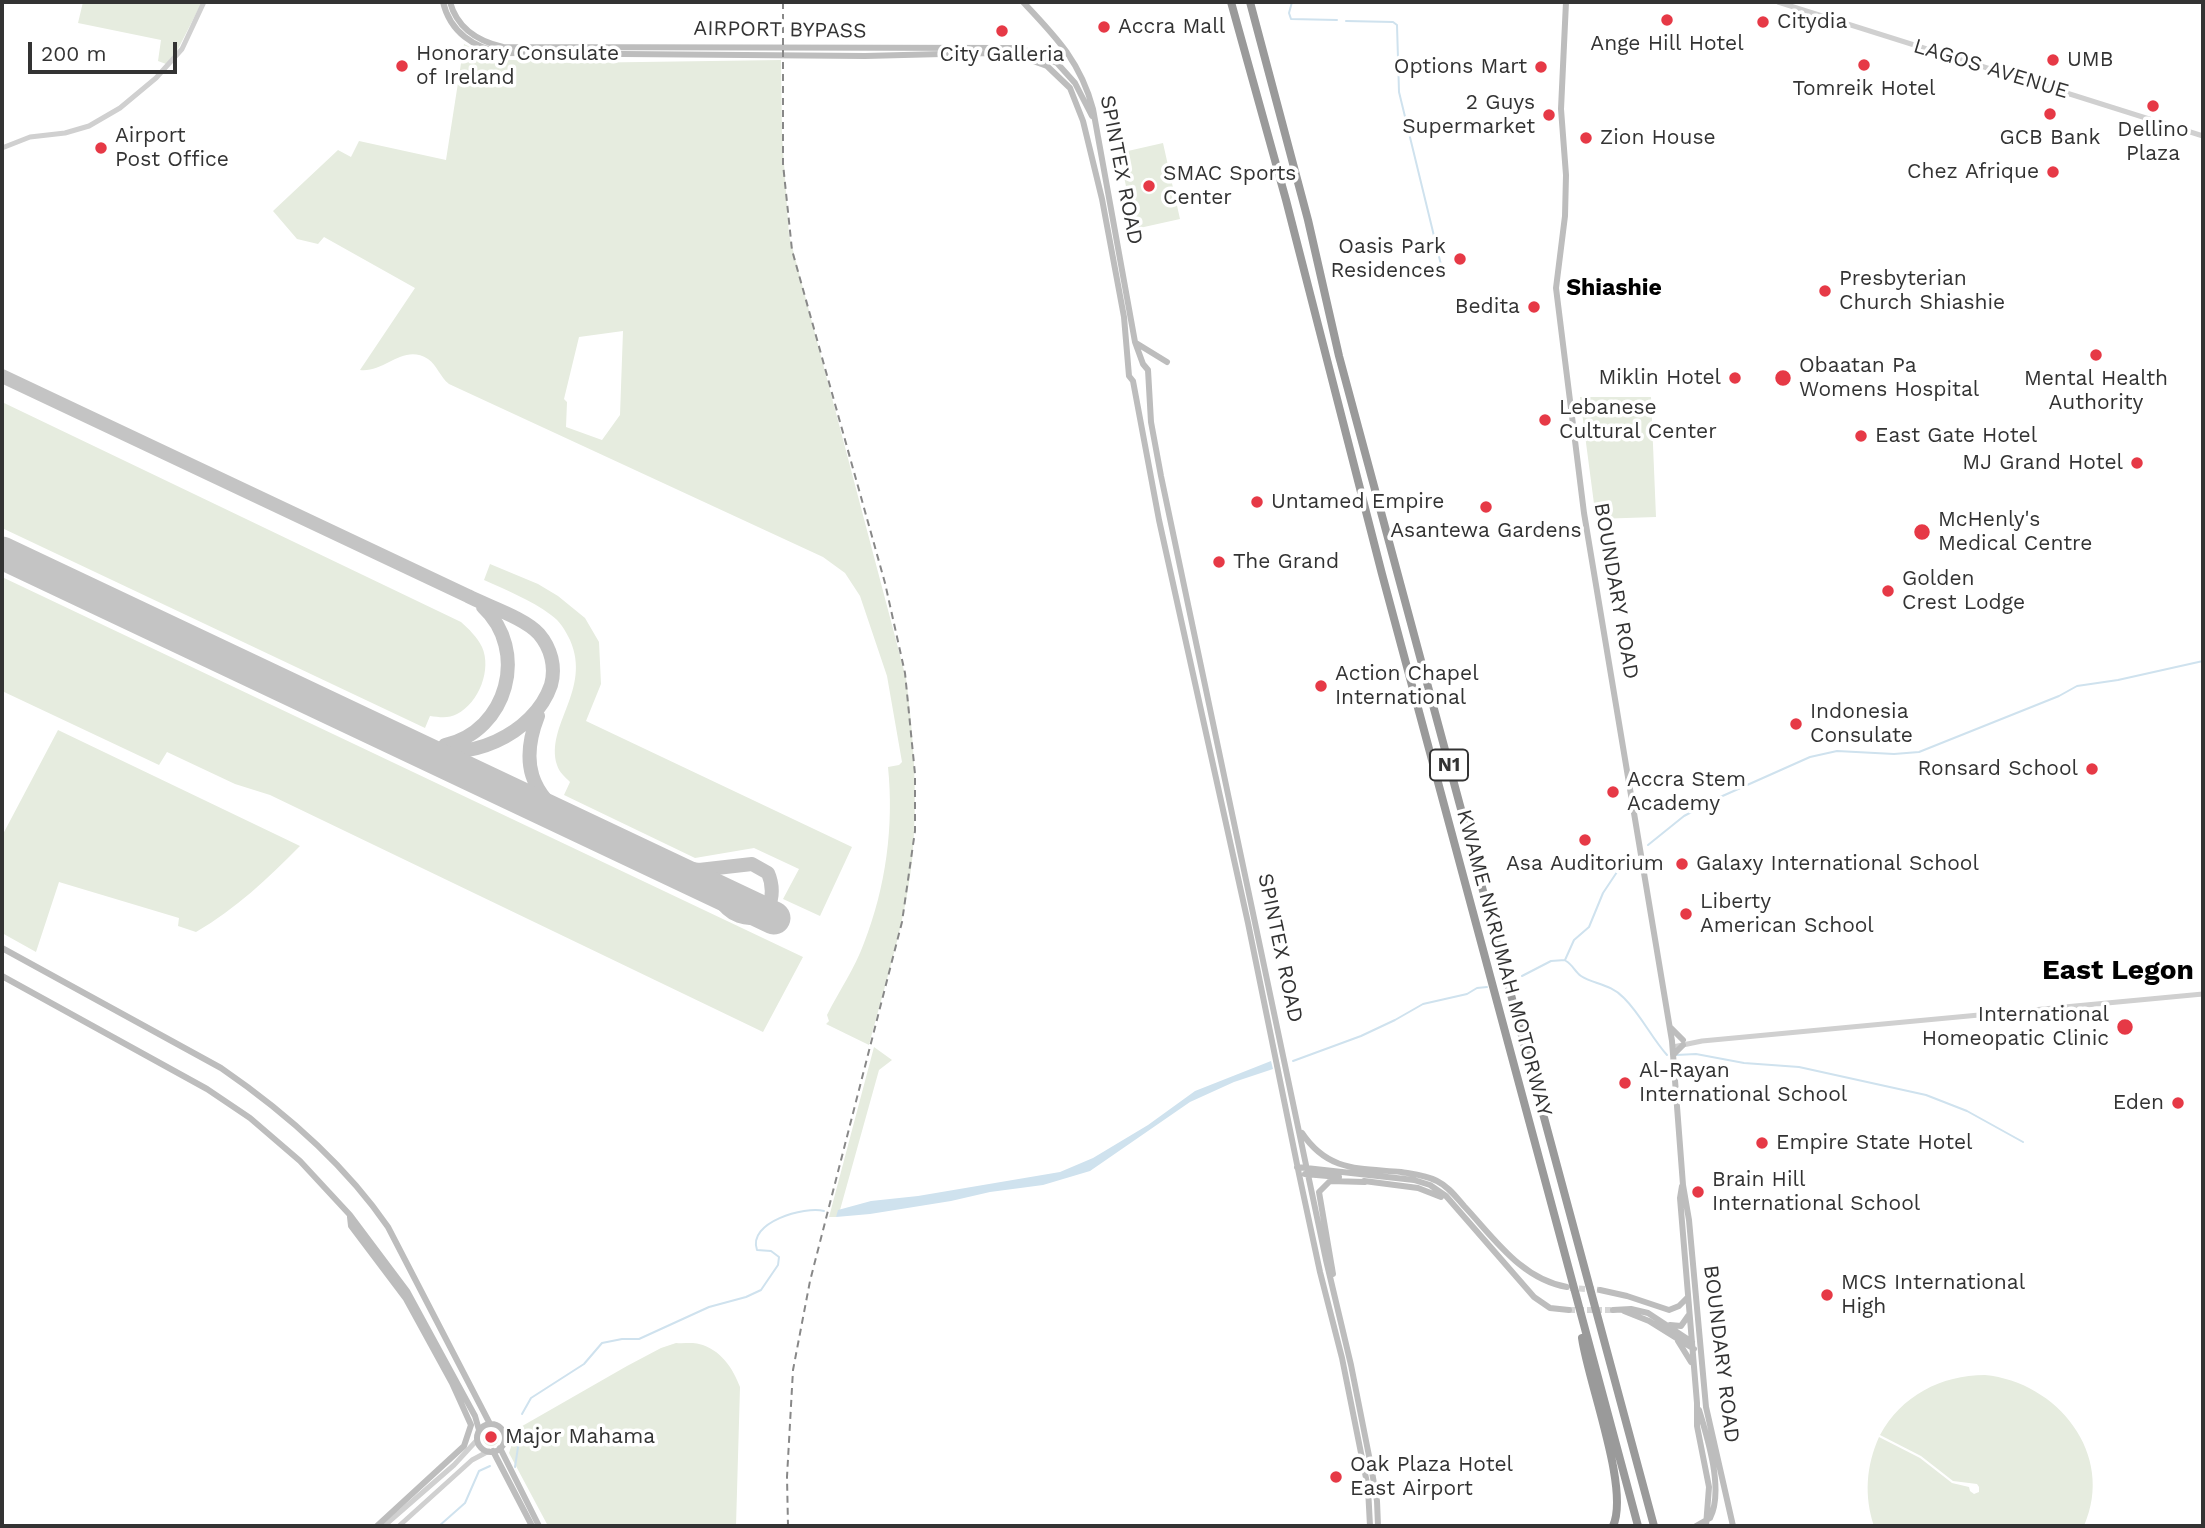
<!DOCTYPE html>
<style>
body{margin:0}
#map{position:relative;width:2205px;height:1528px;overflow:hidden;background:#fff;font-family:"Work Sans",sans-serif}
canvas{display:block}
.frame{position:absolute;inset:0;border:4px solid #333;pointer-events:none}
.scale{position:absolute;left:28px;top:42px;width:149px;height:32px;box-sizing:border-box;border:4px solid #333;border-top:0;padding-left:9px;font-size:21px;line-height:24px;white-space:nowrap;color:#333;-webkit-text-stroke:5px #fff;paint-order:stroke}
</style>
<div id="map">
<canvas width="2205" height="1528"></canvas>
<div class="frame"></div>
<div class="scale">200 m</div>
</div>
<script>
const g = document.querySelector('canvas').getContext('2d');
g.lineJoin = 'round';
function paint(path, color) { g.fillStyle = color; g.fill(path, 'evenodd'); }
function stroke(path, color, width, dash) { g.strokeStyle = color; g.lineWidth = width; g.lineCap = dash ? 'butt' : 'round'; g.setLineDash(dash || []); g.stroke(path); }
function drawText(font, color, halo, rows, align = 'center') {
  g.font = font + ' "Work Sans",sans-serif'; g.lineWidth = 7; g.setLineDash([]); g.textBaseline = 'middle'; g.strokeStyle = halo; g.fillStyle = color; for (const [text, x, y, turn = 0] of rows) {
    g.save(); g.translate(x, y); g.rotate((+turn || 0) * Math.PI / 180); g.textAlign = isNaN(turn) ? turn : align; if (halo) g.strokeText(text, 0, 0); g.fillText(text, 0, 0); g.restore();
  }
}
const green = new Path2D(`
 M83,2H202L177,51L166,64L158,61L161,40L78,23Z
 M464,44L494,59L571,63L781,60L782,135L789,235L906,678C914,739 918,800 912,861C905,923 885,985 869,1045L826,1024L829,1021L827,1015C839,991 855,968 864,943C886,887 894,826 888,767L899,765L902,762L887,676L860,596L845,573L823,557L449,384C440,377 437,365 428,359C403,343 385,373 360,370L415,288L324,237L318,244L297,239L273,211L338,150L351,157L359,141L446,160ZM623,331L620,415L602,440L566,427L567,402L564,399L579,337Z
 M1163,143L1180,219L1135,229L1119,153Z
 M1580,397H1651L1656,517L1596,519Z
 M2,402L461,622C469,629 477,637 482,647C492,669 479,703 457,714C448,719 439,717 430,716L425,728L2,528Z
 M490,564L538,584L558,596L585,618L599,642L601,684L586,721L852,847L820,916L783,899L799,869L754,848L695,858L564,795L570,782C565,777 559,772 557,765C545,725 592,690 570,640C565,630 560,621 551,615C531,600 506,590 484,580Z
 M2,577L803,957L763,1032L270,795L235,784L167,752L159,765L2,691Z
 M58,730L300,846C268,878 236,909 196,932L178,926L179,918L59,882L36,952L2,933V836Z
 M874,1047L892,1060L879,1070L840,1210L836,1217H829Z
 M676,1343C683,1344 692,1342 699,1344C720,1349 733,1368 740,1387L736,1526H548L509,1453L517,1429L627,1366L661,1348Z
 M1985,1375C2057,1382 2116,1454 2084,1526H1874C1864,1496 1866,1466 1879,1437L1920,1458L1952,1483L1969,1487L1970,1491L1974,1494L1979,1492V1487L1977,1484L1953,1481L1921,1456L1880,1435C1901,1396 1941,1375 1985,1375Z
 M483 1438a8 8 0 1 1 16 0a8 8 0 1 1-16 0Z`);
const water = new Path2D(`
 M1271,1061L1273,1069L1234,1082L1190,1102L1090,1171L1043,1185L990,1192L951,1201L870,1214L836,1217L838,1210L871,1201L918,1196L1060,1172L1093,1158L1148,1125L1195,1091Z`);
const stream = new Path2D(`
 M1292,2L1289,13L1291,19L1337,20
 M1346,21L1393,22L1397,25L1399,92L1443,273
 M1648,845L1684,816L1718,798L1810,757L1837,751L1894,754L1919,752L2059,696L2077,686L2118,680L2203,661
 M1566,961C1573,965 1575,972 1581,976C1593,984 1611,984 1624,998C1641,1015 1651,1037 1667,1055
 M1522,976L1551,961L1565,960L1574,940L1589,927L1603,893L1619,869L1633,857
 M1676,1055L1696,1054L1744,1063L1799,1067L1926,1095L1967,1111L2023,1142
 M1293,1061L1361,1036L1395,1020L1423,1004L1467,994L1477,988L1487,987
 M522,1414L531,1398L584,1364L602,1343L622,1339H639L709,1307L746,1297L761,1290L778,1265L779,1257L771,1251L757,1250C747,1222 805,1206 824,1211
 M515,1467L521,1427
 M439,1526L465,1503L479,1471L490,1466`);
const taxiway = new Path2D(`
 M2,376L468,596C487,606 525,618 539,634C551,648 556,667 551,685C534,735 466,765 416,746
 M538,716C520,762 530,794 571,822
 M396,740L425,746
 M445,745C508,731 529,650 483,607
 M661,865L699,870L752,864L768,873C778,896 768,926 739,916C725,911 716,894 705,886`);
const runway = new Path2D(`
 M2,553L774,918`);
const secondaryTunnel = new Path2D(`
 M1570,1288L1600,1290
 M1569,1310H1613`);
const tertiary = new Path2D(`
 M1778,2L2203,136
 M2,148L30,137L65,133L89,126L120,108L156,78L182,49L204,2
 M1673,1047L1702,1041L2203,994
 M384,1526L454,1465L477,1440
 M399,1526L472,1460L489,1451`);
const secondary = new Path2D(`
 M443,2C450,32 474,48 503,53L865,56L981,53L1022,57L1047,66L1070,88L1083,121L1102,199L1124,317L1129,376L1133,381L1159,520L1248,923L1299,1174L1320,1272L1342,1358L1368,1488L1370,1526
 M450,2C457,28 477,41 503,47L1015,48L1036,53L1057,63L1075,83L1092,116
 M1023,2C1056,37 1080,61 1093,109L1135,342L1143,364L1148,370L1151,422L1161,476L1326,1260L1351,1365L1371,1466L1377,1501L1378,1526
 M1566,2L1561,109L1566,175L1565,216L1556,288L1584,513L1672,1041L1683,1185L1689,1220L1706,1407L1733,1526
 M1136,343L1167,362
 M2,948L221,1068C285,1112 344,1163 388,1227L490,1424
 M2,976L207,1089L250,1118L300,1161L350,1215L407,1291L475,1416L479,1430
 M1670,1027L1683,1040
 M1674,1054L1683,1045
 M1302,1133C1328,1172 1359,1168 1401,1172C1413,1174 1426,1175 1437,1181C1449,1187 1456,1197 1464,1206C1494,1238 1521,1279 1567,1287
 M1297,1167L1414,1180L1430,1185L1446,1196L1534,1297L1550,1308L1569,1310
 M1305,1174L1339,1177
 M1364,1181L1418,1188L1441,1197
 M1682,1186L1680,1198L1697,1403V1426L1709,1487L1706,1526
 M350,1217L351,1226L406,1299L452,1383L471,1425L464,1446L377,1526
 M1333,1274L1319,1192L1330,1181L1365,1182
 M1600,1290L1627,1296L1669,1310L1679,1306L1688,1297
 M1613,1310L1631,1309L1648,1313L1692,1342
 M1624,1311L1649,1321L1694,1349
 M1670,1325L1681,1326L1688,1316
 M1678,1341L1691,1362
 M477 1438a14 14 0 1 1 28 0a14 14 0 1 1-28 0Z
 M500,1448L539,1526
 M493,1451L532,1526
 M1696,1526L1710,1518C1724,1491 1708,1439 1699,1410`);
const motorway = new Path2D(`
 M1231,2L1286,200L1382,574L1638,1526
 M1250,2L1308,220L1339,356L1654,1526
 M1582,1338C1588,1382 1630,1489 1613,1526`);
const rail = new Path2D(`
 M783,2V164L792,250L885,583L905,673L915,774V831L902,922L810,1281L793,1370L787,1477L788,1526`);
const markers = [
 [1667,20,7,"#e63946"],
 [1763,22,7,"#e63946"],
 [1104,27,7,"#e63946"],
 [1002,31,7,"#e63946"],
 [2053,60,7,"#e63946"],
 [1864,65,7,"#e63946"],
 [402,66,7,"#e63946"],
 [1541,67,7,"#e63946"],
 [2153,106,7,"#e63946"],
 [2050,114,7,"#e63946"],
 [1549,115,7,"#e63946"],
 [1586,138,7,"#e63946"],
 [101,148,7,"#e63946"],
 [2053,172,7,"#e63946"],
 [1149,186,7,"#e63946"],
 [1460,259,7,"#e63946"],
 [1825,291,7,"#e63946"],
 [1534,307,7,"#e63946"],
 [2096,355,7,"#e63946"],
 [1735,378,7,"#e63946"],
 [1783,378,9,"#e63946"],
 [1545,420,7,"#e63946"],
 [1861,436,7,"#e63946"],
 [2137,463,7,"#e63946"],
 [1257,502,7,"#e63946"],
 [1486,507,7,"#e63946"],
 [1922,532,9,"#e63946"],
 [1219,562,7,"#e63946"],
 [1888,591,7,"#e63946"],
 [1321,686,7,"#e63946"],
 [1796,724,7,"#e63946"],
 [2092,769,7,"#e63946"],
 [1613,792,7,"#e63946"],
 [1585,840,7,"#e63946"],
 [1682,864,7,"#e63946"],
 [1686,914,7,"#e63946"],
 [2125,1027,9,"#e63946"],
 [1625,1083,7,"#e63946"],
 [2178,1103,7,"#e63946"],
 [1762,1143,7,"#e63946"],
 [1698,1192,7,"#e63946"],
 [1827,1295,7,"#e63946"],
 [491,1437,7,"#e63946"],
 [1336,1477,7,"#e63946"]
];
const shields = [
 [1449,765,38]
];
const shieldNames = [
 ["N1",1449,765]
];
const poiNames = [
 ["Citydia",1777,22],
 ["Accra Mall",1118,27],
 ["Ange Hill Hotel",1667,44,"center"],
 ["Honorary Consulate",416,54],
 ["of Ireland",416,78],
 ["City Galleria",1002,55,"center"],
 ["UMB",2067,60],
 ["Options Mart",1527,67,"right"],
 ["Tomreik Hotel",1864,89,"center"],
 ["2 Guys",1535,103,"right"],
 ["Supermarket",1535,127,"right"],
 ["Dellino",2153,130,"center"],
 ["Plaza",2153,154,"center"],
 ["Airport",115,136],
 ["Post Office",115,160],
 ["Zion House",1600,138],
 ["GCB Bank",2050,138,"center"],
 ["Chez Afrique",2039,172,"right"],
 ["SMAC Sports",1163,174],
 ["Center",1163,198],
 ["Oasis Park",1446,247,"right"],
 ["Residences",1446,271,"right"],
 ["Presbyterian",1839,279],
 ["Church Shiashie",1839,303],
 ["Bedita",1520,307,"right"],
 ["Obaatan Pa",1799,366],
 ["Womens Hospital",1799,390],
 ["Miklin Hotel",1721,378,"right"],
 ["Mental Health",2096,379,"center"],
 ["Authority",2096,403,"center"],
 ["Lebanese",1559,408],
 ["Cultural Center",1559,432],
 ["East Gate Hotel",1875,436],
 ["MJ Grand Hotel",2123,463,"right"],
 ["Untamed Empire",1271,502],
 ["McHenly's",1938,520],
 ["Medical Centre",1938,544],
 ["Asantewa Gardens",1486,531,"center"],
 ["The Grand",1233,562],
 ["Golden",1902,579],
 ["Crest Lodge",1902,603],
 ["Action Chapel",1335,674],
 ["International",1335,698],
 ["Indonesia",1810,712],
 ["Consulate",1810,736],
 ["Ronsard School",2078,769,"right"],
 ["Accra Stem",1627,780],
 ["Academy",1627,804],
 ["Asa Auditorium",1585,864,"center"],
 ["Galaxy International School",1696,864],
 ["Liberty",1700,902],
 ["American School",1700,926],
 ["International",2109,1015,"right"],
 ["Homeopatic Clinic",2109,1039,"right"],
 ["Al-Rayan",1639,1071],
 ["International School",1639,1095],
 ["Eden",2164,1103,"right"],
 ["Empire State Hotel",1776,1143],
 ["Brain Hill",1712,1180],
 ["International School",1712,1204],
 ["MCS International",1841,1283],
 ["High",1841,1307],
 ["Major Mahama",505,1437],
 ["Oak Plaza Hotel",1350,1465],
 ["East Airport",1350,1489]
];
const streetNames = [
 ["AIRPORT BYPASS",780,30,1],
 ["LAGOS AVENUE",1991,69,17],
 ["SPINTEX ROAD",1121,170,79],
 ["BOUNDARY ROAD",1616,591,80],
 ["SPINTEX ROAD",1280,948,78],
 ["KWAME NKRUMAH MOTORWAY",1504,963,75],
 ["BOUNDARY ROAD",1721,1354,83]
];
const neighbourhoodNames = [
 ["Shiashie",1614,288]
];
const districtNames = [
 ["East Legon",2118,971]
];
paint(green, '#e6ecdf');
paint(water, '#cfe2ee');
stroke(stream, '#cfe2ee', 2);
stroke(taxiway, '#c4c4c4', 14);
stroke(runway, '#c4c4c4', 33);
stroke(secondaryTunnel, '#d6d6d6', 6, [6, 3]);
stroke(tertiary, '#d0d0d0', 5);
stroke(secondary, '#bdbdbd', 6);
stroke(motorway, '#9a9a9a', 8);
stroke(rail, '#888', 2, [7, 5]);
for (const [x, y, r, color] of markers) { const dot = new Path2D(); dot.arc(x, y, r, 0, 2 * Math.PI); g.fillStyle = color; g.fill(dot); stroke(dot, '#fff', 2.5); }
for (const [x, y, w] of shields) { const box = new Path2D(); box.roundRect(x - w / 2, y - 15.5, w, 31, 5); g.fillStyle = '#fff'; g.fill(box); stroke(box, '#333', 2); }
drawText('bold 19px', '#333', null, shieldNames);
drawText('21px', '#333', '#fff', poiNames, 'left');
drawText('21px', '#333', '#fff', streetNames);
drawText('bold 23px', '#000', '#fff', neighbourhoodNames);
drawText('bold 28px', '#000', '#fff', districtNames);
</script>
